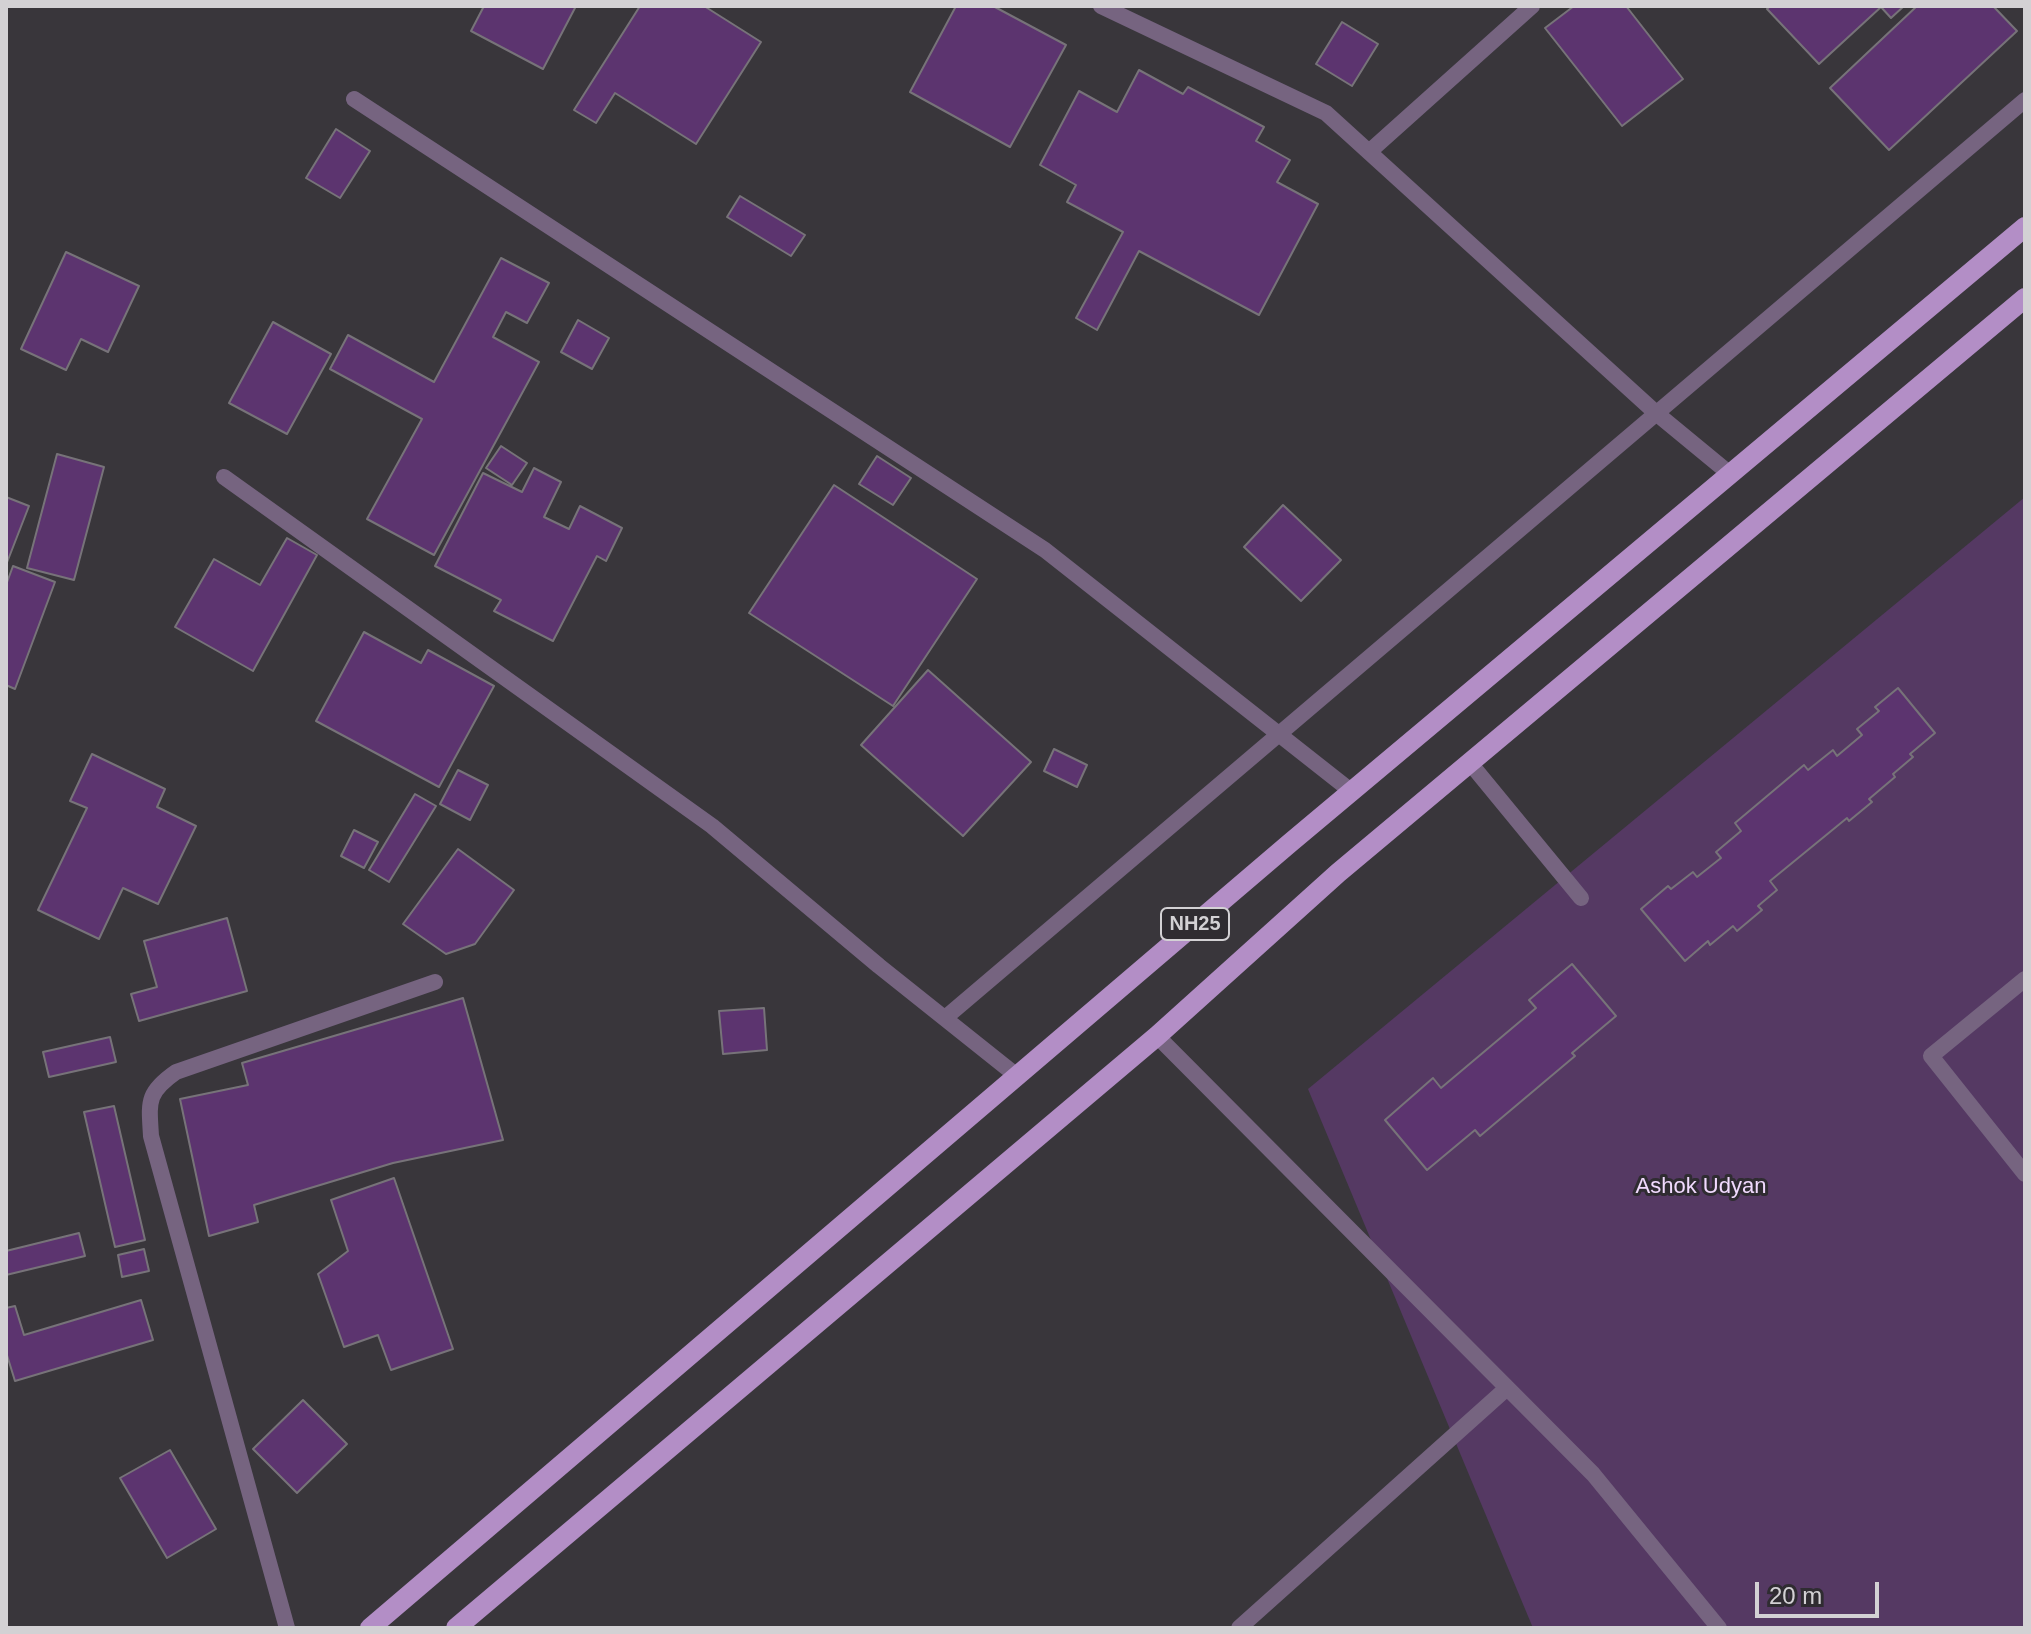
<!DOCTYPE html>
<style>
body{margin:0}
#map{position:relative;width:2031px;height:1634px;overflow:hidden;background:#39363b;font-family:Helvetica,sans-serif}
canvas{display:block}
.frame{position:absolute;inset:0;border:8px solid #d3d1d4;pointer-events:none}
.scale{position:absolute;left:1755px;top:1582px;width:124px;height:36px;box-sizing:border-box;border:4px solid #d3d1d4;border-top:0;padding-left:10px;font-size:24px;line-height:28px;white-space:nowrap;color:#d3d1d4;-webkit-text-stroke:6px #2f2c31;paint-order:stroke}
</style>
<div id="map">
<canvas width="2031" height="1634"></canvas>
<div class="frame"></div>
<div class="scale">20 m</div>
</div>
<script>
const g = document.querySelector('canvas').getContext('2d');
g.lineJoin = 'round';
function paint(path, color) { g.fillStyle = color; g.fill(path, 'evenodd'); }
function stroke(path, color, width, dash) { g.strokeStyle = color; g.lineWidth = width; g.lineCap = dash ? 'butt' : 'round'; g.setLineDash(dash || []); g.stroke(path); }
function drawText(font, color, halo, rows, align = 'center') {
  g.font = font + ' Helvetica,sans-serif'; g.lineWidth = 6; g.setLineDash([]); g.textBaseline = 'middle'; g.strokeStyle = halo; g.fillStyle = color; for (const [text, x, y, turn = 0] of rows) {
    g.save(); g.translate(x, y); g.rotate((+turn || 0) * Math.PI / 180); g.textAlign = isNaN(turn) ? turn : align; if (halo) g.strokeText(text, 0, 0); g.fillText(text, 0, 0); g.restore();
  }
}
const green = new Path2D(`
 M2025,497V1628H1533L1308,1089Z`);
const building = new Path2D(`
 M484,6H576L543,69L471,31Z
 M640,6H704L761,42L696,144L615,93L596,123L574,110Z
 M956,6H993L1066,45L1010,147L910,92Z
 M1574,6H1626L1683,79L1622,126L1545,28Z
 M1770,6H1904L1891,18L1881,7L1819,64L1767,9Z
 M1917,6H1993L2017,31L1889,150L1830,88Z
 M1342,22L1378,44L1352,86L1316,64Z
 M1139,70L1183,94L1188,87L1264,127L1256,141L1290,160L1277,182L1318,204L1259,315L1139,251L1097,330L1076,318L1123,232L1067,202L1076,185L1040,165L1079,91L1117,112Z
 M336,129L370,151L340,198L306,178Z
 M740,196L805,235L791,256L727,217Z
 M66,252L139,286L108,352L81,339L66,370L21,349Z
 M501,258L549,283L527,323L506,312L493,337L539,362L434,555L367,519L422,419L330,369L348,335L434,382Z
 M578,320L609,338L592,369L561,352Z
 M273,322L331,354L287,434L229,403Z
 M501,446L527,463L512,485L486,468Z
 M57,454L104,467L74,580L27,568Z
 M877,456L911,478L893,505L859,484Z
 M534,468L561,482L544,517L569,529L580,506L622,528L606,561L597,556L553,641L494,611L501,600L435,566L483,473L522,492Z
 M834,485L977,579L893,706L749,613Z
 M6,497L29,506L6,565Z
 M1283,505L1341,560L1301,601L1244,547Z
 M287,538L317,555L253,671L175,627L214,559L260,585Z
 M13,566L55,582L15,689L6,685V585Z
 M364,632L421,663L428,650L494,686L439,787L316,721Z
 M928,670L1031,762L963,836L861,745Z
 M1898,688L1935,733L1910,754L1913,757L1893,774L1895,777L1869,799L1872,802L1849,821L1847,818L1770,881L1777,890L1758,906L1762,910L1737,931L1733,926L1710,945L1708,941L1685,961L1641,909L1668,886L1671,889L1693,872L1697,877L1721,858L1716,852L1741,831L1735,823L1804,765L1808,770L1833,750L1837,756L1862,735L1857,729L1879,711L1875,707Z
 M1054,749L1087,765L1077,787L1044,771Z
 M92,754L165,789L157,807L196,826L158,904L123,888L99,939L38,910L87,808L70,801Z
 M458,770L488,785L470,820L440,804Z
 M415,794L436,806L389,882L369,870Z
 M354,830L378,842L364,868L341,856Z
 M458,849L514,890L475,944L446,954L403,924Z
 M227,918L247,991L139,1021L131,994L157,987L144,941Z
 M1572,964L1616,1016L1572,1053L1575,1056L1480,1136L1475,1130L1427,1170L1385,1120L1433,1078L1441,1088L1536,1008L1529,1000Z
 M463,998L503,1140L393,1163L254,1205L258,1222L209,1236L180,1099L248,1085L242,1063Z
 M764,1008L767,1050L723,1054L719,1011Z
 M110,1037L116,1062L49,1077L43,1052Z
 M114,1106L145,1240L115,1247L84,1112Z
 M394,1178L453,1349L391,1370L378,1335L344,1347L318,1274L348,1251L331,1200Z
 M79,1233L85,1256L6,1275V1251Z
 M144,1249L149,1271L122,1277L118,1255Z
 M141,1300L153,1340L15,1381L6,1352V1308L15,1306L24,1335Z
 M303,1400L347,1444L297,1493L253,1449Z
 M170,1450L216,1529L167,1558L120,1478Z`);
const service = new Path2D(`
 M287,1628L151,1136C149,1102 146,1093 176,1072L435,982`);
const minor = new Path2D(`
 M1101,6L1326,113L1656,413L1730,474
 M354,99L1045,550L1351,791
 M1369,152L1532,6
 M224,477L712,826L879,966L1017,1076
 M1470,763L1581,898
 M2025,979L1931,1056L2025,1174
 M945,1018L2025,100
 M1157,1036L1593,1474L1719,1628
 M1239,1628L1507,1388`);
const primary = new Path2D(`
 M370,1628L1290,843L2025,227
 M456,1628L1157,1036L1338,873L2025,298`);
const shields = [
 [1195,924,68]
];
const shieldNames = [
 ["NH25",1195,924]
];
const parkNames = [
 ["Ashok Udyan",1701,1187]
];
paint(green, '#553963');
paint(building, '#5c346f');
stroke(building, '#777379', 2);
stroke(service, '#766480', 16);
stroke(minor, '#766480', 16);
stroke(primary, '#b38ec6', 20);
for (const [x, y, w] of shields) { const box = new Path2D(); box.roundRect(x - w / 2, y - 16, w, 32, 6); g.fillStyle = '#2f2c31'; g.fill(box); stroke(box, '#d3d1d4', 2); }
drawText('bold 20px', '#d3d1d4', null, shieldNames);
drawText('22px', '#f1dafe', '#2f2c31', parkNames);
</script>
